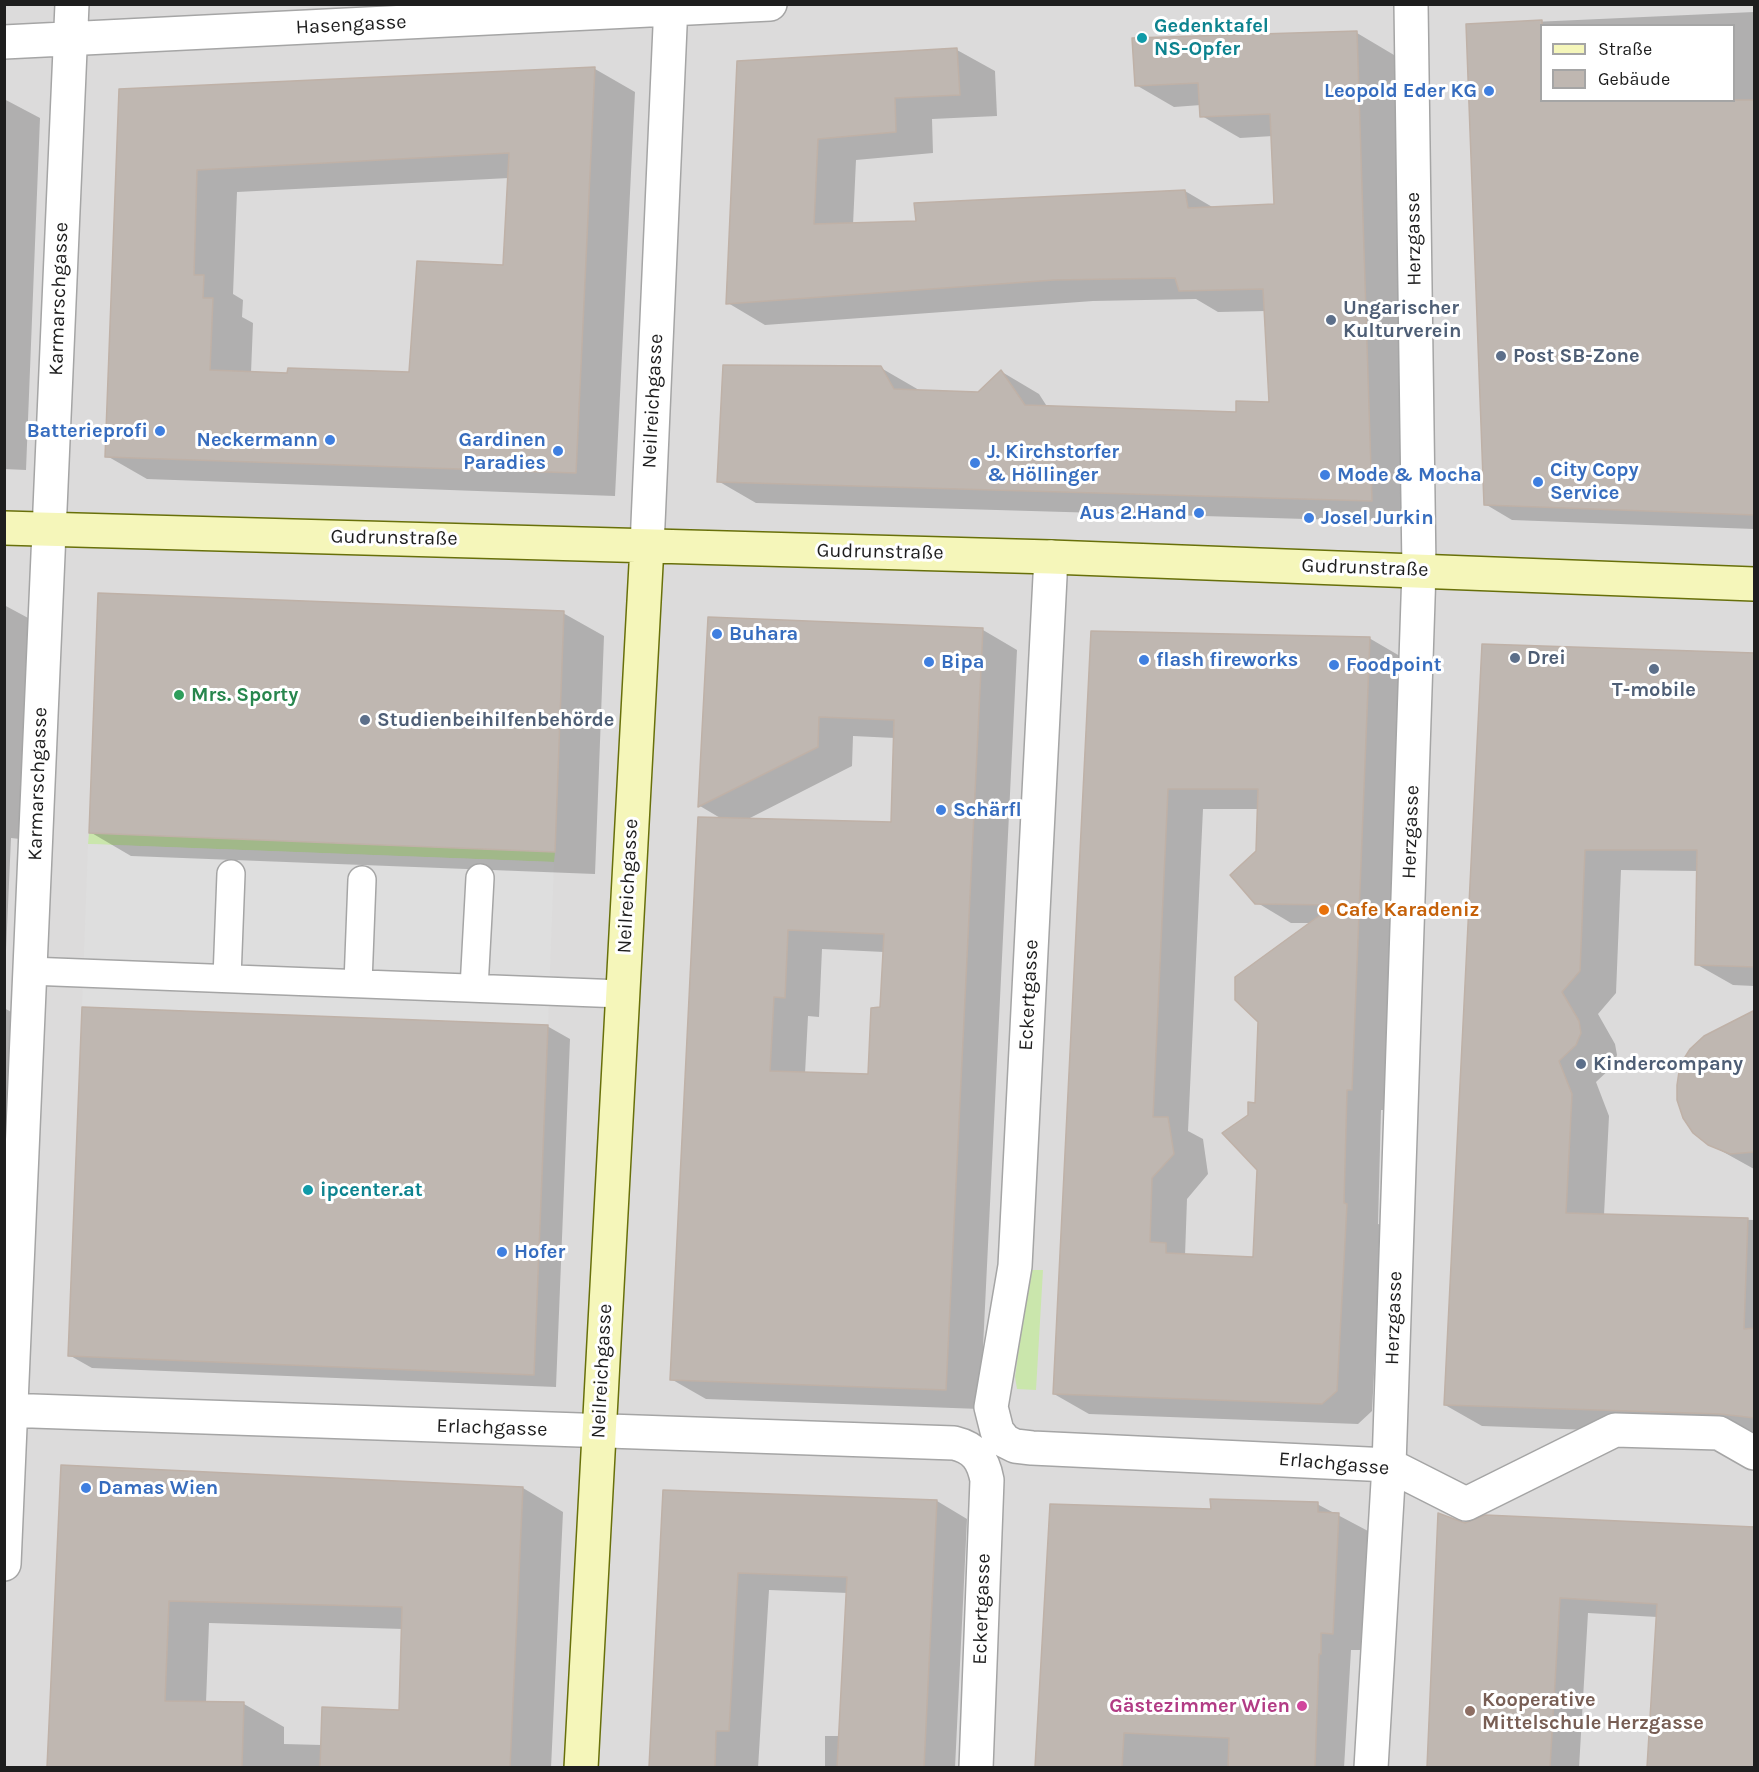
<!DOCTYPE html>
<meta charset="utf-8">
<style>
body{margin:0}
#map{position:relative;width:1759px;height:1772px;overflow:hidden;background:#eeebe4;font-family:Karla,sans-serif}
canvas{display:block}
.frame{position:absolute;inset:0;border:6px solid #1e1e1e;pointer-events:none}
.legend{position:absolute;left:1540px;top:24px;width:195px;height:78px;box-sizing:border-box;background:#fff;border:2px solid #a5a5a5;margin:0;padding:8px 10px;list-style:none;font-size:18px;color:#1e1e1e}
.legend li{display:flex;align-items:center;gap:12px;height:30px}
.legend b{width:30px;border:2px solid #a5a5a5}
</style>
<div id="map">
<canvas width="1759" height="1772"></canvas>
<div class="frame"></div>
<ul class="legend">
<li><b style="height:8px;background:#f5f6ba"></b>Straße</li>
<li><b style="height:16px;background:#bfb7b1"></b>Gebäude</li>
</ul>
</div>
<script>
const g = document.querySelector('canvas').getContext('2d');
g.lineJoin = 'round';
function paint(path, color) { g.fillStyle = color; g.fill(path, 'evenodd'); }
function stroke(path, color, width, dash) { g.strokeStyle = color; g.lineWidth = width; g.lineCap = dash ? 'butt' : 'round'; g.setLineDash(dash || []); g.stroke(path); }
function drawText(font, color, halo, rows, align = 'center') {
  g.font = font + ' Karla,sans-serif'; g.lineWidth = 6; g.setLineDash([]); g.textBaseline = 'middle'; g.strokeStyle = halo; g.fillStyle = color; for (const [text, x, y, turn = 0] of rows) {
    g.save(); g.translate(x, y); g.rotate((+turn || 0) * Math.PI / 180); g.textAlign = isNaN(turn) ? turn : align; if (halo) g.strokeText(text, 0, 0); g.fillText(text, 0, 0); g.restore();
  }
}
const residential = new Path2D(`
 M5,5H1754V1767H5ZM1542,26H1734V100H1542Z`);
const grass = new Path2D(`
 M89,833L555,852L554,862L88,844Z
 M1032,1270H1043L1036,1390L1017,1389L1015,1377L1029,1273Z`);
const parking = new Path2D(`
 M88,844L554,862L548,1025L82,1007Z`);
const shadow = new Path2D(`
 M1754,12V529L1512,520L1485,504L1467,25ZM1542,26H1734V100H1542Z
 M1357,33L1394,55L1409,522L756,503L718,481L881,368L919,390L978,393L1002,372L1039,394L1048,408L1237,414L1271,403L1266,311L1218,312L1196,299L1093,301L765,325L728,303L738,63L957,50L995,71L997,116L932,119L933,153L856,160L853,225L917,223L1185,191L1214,208L1276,205L1273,136L1240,138L1202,116L1201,105L1174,107L1136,85Z
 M595,69L635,92L615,496L147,479L107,456L121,90ZM509,178L504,267L411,373H251L253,323L242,317L243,300L233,294L237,192Z
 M4,99L40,118L26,470L4,469Z
 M4,605L30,619L20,839L11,838L4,996Z
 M563,613L604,636L595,874L131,856L90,832Z
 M709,619L983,630L1017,650L980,1409L706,1399L671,1379L722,819L700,806ZM853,736L895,738L892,824L746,820L852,766ZM822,949L884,952L882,1009L870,1076L805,1074L808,1016L819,1017Z
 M1093,632L1369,638L1405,659L1387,1110H1381L1378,1224L1382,1225L1372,1411L1358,1424L1089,1414L1054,1394ZM1203,809H1258L1256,902L1291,923H1311L1257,1104L1249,1115L1258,1169L1254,1259L1185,1256L1187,1199L1208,1174L1203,1139L1188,1131Z
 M1483,646L1754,655V986L1733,985L1696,964L1698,871L1621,870L1616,993L1598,1014L1615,1044L1617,1055L1613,1066L1596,1082L1609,1116L1604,1215L1754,1220V1436L1482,1426L1445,1405Z
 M4,1008L13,1013L4,1225Z
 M1754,1011V1169L1709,1144Z
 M547,1026L570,1039L556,1387L92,1368L69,1355Z
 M63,1467L523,1488L563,1512L551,1768H49ZM209,1623L403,1629L400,1711L322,1745L284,1744V1727L244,1704L206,1703Z
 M665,1491L937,1501L967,1519L955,1768H825V1736H840L848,1593L769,1590L758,1768H651Z
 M1317,1504L1368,1531L1363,1650H1351L1344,1768H1038L1052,1505L1212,1510Z
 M1439,1515L1465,1524L1754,1529V1768H1649L1657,1617L1588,1613L1579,1768H1428Z`);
const building = new Path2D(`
 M1542,20V100H1755V515L1484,505L1466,24Z
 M1357,31L1372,501L717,482L723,365L881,366L894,389L978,392L1001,370L1025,405L1236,412V401L1269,402L1263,289L1179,291L1175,278L1054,280L726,304L737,61L957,48L960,95L895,98L896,132L818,139L814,224L916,221L914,203L1185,190L1188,208L1274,204L1270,114L1200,117L1198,83L1135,86L1132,38Z
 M595,67L576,473L105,457L119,89ZM509,153L503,265L417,261L409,372L288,368L287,373L210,370L213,298H203L204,275H194L197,170Z
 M98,593L564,611L555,852L89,833Z
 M708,617L983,628L946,1390L670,1380L698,817L891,822L894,720L819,717L818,747L698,807ZM788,930L884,934L880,1007L871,1008L868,1074L770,1071L774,997L785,998Z
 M1091,631L1370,637L1352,1090H1347L1344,1203L1347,1204L1337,1391L1322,1404L1053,1394ZM1168,789H1258L1256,851L1230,875L1255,904L1334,905L1235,977V1000L1258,1022L1255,1103L1248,1102V1115L1222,1133L1257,1170L1253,1257L1166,1253V1243L1150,1242L1152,1178L1174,1154L1168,1117H1153Z
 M1482,644L1755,653V967L1695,965L1697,850H1585L1580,971L1562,992L1579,1021L1581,1033L1576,1045L1559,1061L1572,1094L1566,1213L1748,1218L1744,1329L1755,1328V1418L1720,1414L1444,1405Z
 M82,1007L548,1025L534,1375L68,1356Z
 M1755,1010V1152L1730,1154L1708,1145L1693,1133L1683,1118L1677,1100V1085L1680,1065L1690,1049L1704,1036Z
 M61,1465L523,1487L510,1767H320L322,1707L399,1710L402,1607L169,1601L165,1701L244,1702L242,1767H47Z
 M663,1490L937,1500L924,1767H837L847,1577L738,1573L729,1731H716L715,1767H649Z
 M1210,1499L1318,1502V1512L1339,1513L1333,1634L1321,1633V1654H1319L1315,1767H1228L1229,1738L1124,1733L1122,1767H1035L1050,1504L1211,1509Z
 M1438,1513L1465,1523L1485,1515L1755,1527V1767H1647L1657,1604L1560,1598L1550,1767H1427Z`);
const lane = new Path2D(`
 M29,971L622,994
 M227,978L231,874
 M358,983L362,880
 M474,988L480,878`);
const street = new Path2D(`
 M4,42L770,4
 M647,546L671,4
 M1051,557L1015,1266L991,1407L997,1431L1005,1441L1015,1446L1032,1448L1389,1465L1466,1504L1615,1430L1719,1433L1754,1453
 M4,1410L954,1443C975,1448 983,1459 987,1480L976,1768
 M4,1564L72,4
 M1371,1768L1389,1465L1419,570L1411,4`);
const secondary = new Path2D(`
 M4,528L1051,557L1754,584
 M581,1768L647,546`);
const markers = [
 [1142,38,6,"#0f9aa8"],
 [1489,91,6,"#3f7fe0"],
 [1331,320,6,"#5c6f8a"],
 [1501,356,6,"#5c6f8a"],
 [160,431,6,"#3f7fe0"],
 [330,440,6,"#3f7fe0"],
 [558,451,6,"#3f7fe0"],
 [975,463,6,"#3f7fe0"],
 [1325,475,6,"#3f7fe0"],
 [1538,482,6,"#3f7fe0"],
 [1199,513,6,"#3f7fe0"],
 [1309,518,6,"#3f7fe0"],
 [717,634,6,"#3f7fe0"],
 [1515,658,6,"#5c6f8a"],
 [1144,660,6,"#3f7fe0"],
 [929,662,6,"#3f7fe0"],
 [1334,665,6,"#3f7fe0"],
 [1654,669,6,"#5c6f8a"],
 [179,695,6,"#2e9e5b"],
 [365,720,6,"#5c6f8a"],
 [941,810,6,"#3f7fe0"],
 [1324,910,6,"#e8710a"],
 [1581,1064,6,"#5c6f8a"],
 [308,1190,6,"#0f9aa8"],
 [502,1252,6,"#3f7fe0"],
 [86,1488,6,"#3f7fe0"],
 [1302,1706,6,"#d1479c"],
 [1470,1711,6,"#8d6e63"]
];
const streetNames = [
 ["Hasengasse",351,25,-3],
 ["Herzgasse",1414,239,-91],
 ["Karmarschgasse",59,299,-88],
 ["Neilreichgasse",653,401,-87],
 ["Gudrunstraße",394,538,1],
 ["Gudrunstraße",880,552,1],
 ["Gudrunstraße",1365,568,2],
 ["Karmarschgasse",38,784,-88],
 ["Herzgasse",1411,832,-88],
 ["Neilreichgasse",628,886,-87],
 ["Eckertgasse",1029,995,-87],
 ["Herzgasse",1394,1318,-88],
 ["Neilreichgasse",602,1371,-87],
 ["Erlachgasse",492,1428,2],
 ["Erlachgasse",1334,1464,5],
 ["Eckertgasse",982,1609,-88]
];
const cultureNames = [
 ["Gedenktafel",1154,26],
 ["NS-Opfer",1154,49],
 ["ipcenter.at",320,1190]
];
const shopNames = [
 ["Leopold Eder KG",1477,91,"right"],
 ["Batterieprofi",148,431,"right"],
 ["Neckermann",318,440,"right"],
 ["Gardinen",546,440,"right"],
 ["Paradies",546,463,"right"],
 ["J. Kirchstorfer",987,452],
 ["& Höllinger",987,475],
 ["City Copy",1550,470],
 ["Service",1550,493],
 ["Mode & Mocha",1337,475],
 ["Aus 2.Hand",1187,513,"right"],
 ["Josel Jurkin",1321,518],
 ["Buhara",729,634],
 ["flash fireworks",1156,660],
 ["Bipa",941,662],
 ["Foodpoint",1346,665],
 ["Schärfl",953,810],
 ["Hofer",514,1252],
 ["Damas Wien",98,1488]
];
const serviceNames = [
 ["Ungarischer",1343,308],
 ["Kulturverein",1343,331],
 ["Post SB-Zone",1513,356],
 ["Drei",1527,658],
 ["T-mobile",1654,690,"center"],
 ["Studienbeihilfenbehörde",377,720],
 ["Kindercompany",1593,1064]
];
const leisureNames = [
 ["Mrs. Sporty",191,695]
];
const foodNames = [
 ["Cafe Karadeniz",1336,910]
];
const educationNames = [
 ["Kooperative",1482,1700],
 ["Mittelschule Herzgasse",1482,1723]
];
const hotelNames = [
 ["Gästezimmer Wien",1290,1706]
];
paint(residential, '#dcdbdb');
paint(grass, '#cae6ac');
paint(parking, '#dedede');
paint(shadow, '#0003');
paint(building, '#bfb7b1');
stroke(building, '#bfb1a7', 1.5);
stroke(lane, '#a5a5a5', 30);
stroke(street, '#a5a5a5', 36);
stroke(secondary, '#68700a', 36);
stroke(lane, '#fff', 27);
stroke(street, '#fff', 33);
stroke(secondary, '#f5f6ba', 33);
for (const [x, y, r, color] of markers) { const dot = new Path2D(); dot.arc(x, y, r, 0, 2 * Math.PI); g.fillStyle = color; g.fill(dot); stroke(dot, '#fff', 2); }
drawText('20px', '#1e1e1e', '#fff', streetNames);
drawText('bold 20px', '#0d838f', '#fff', cultureNames, 'left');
drawText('bold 20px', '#366cbe', '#fff', shopNames, 'left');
drawText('bold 20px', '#4e5e75', '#fff', serviceNames, 'left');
drawText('bold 20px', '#27864d', '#fff', leisureNames, 'left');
drawText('bold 20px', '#c56008', '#fff', foodNames, 'left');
drawText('bold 20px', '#785e54', '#fff', educationNames, 'left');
drawText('bold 20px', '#b23c85', '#fff', hotelNames, 'right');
</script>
